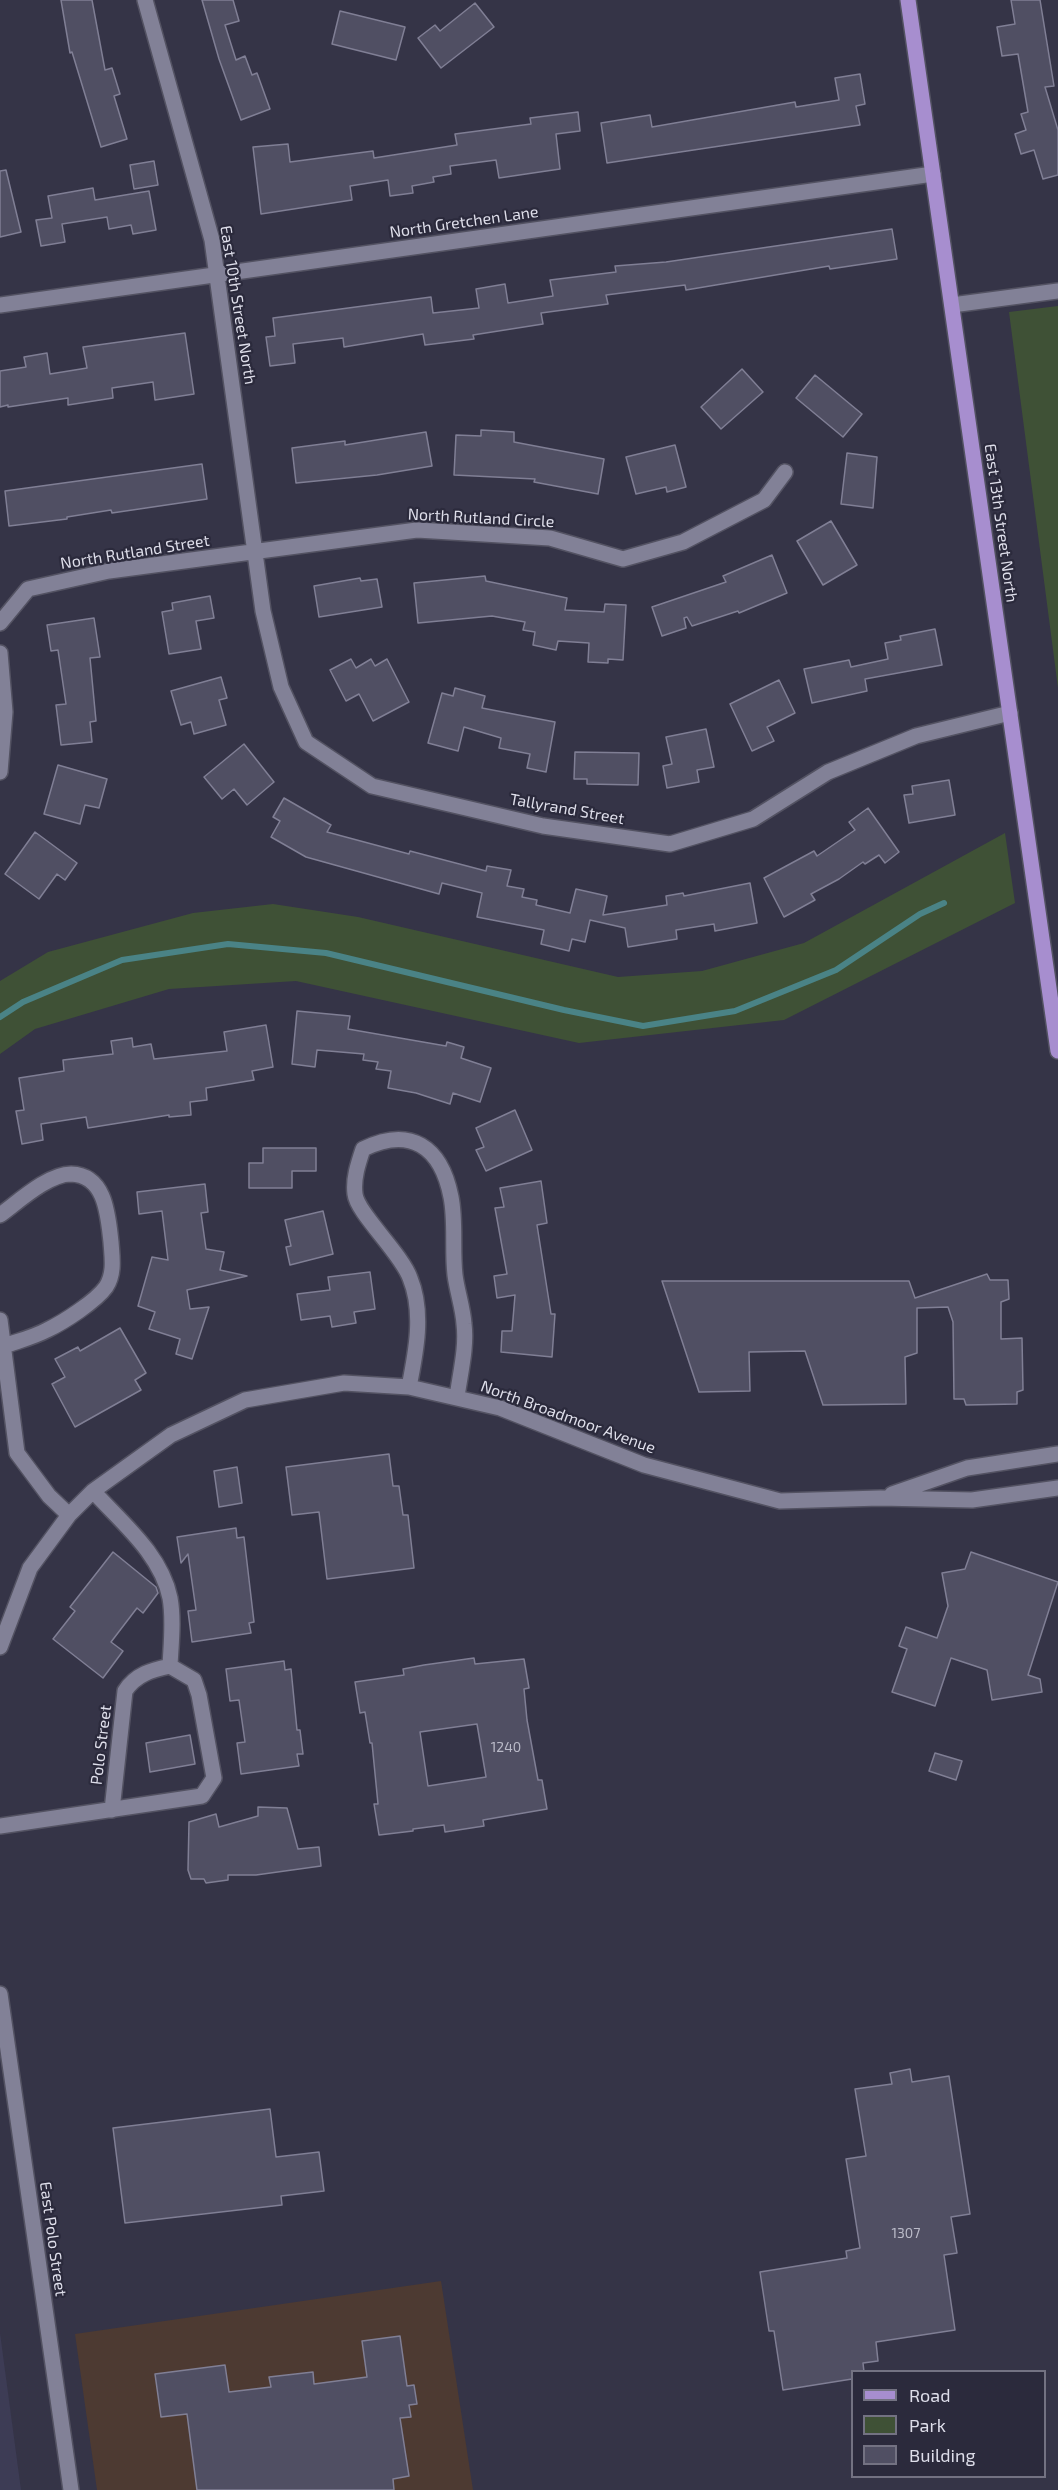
<!DOCTYPE html>
<style>
body{margin:0}
#map{position:relative;width:1058px;height:2490px;overflow:hidden;background:#353447;font-family:"Exo 2",sans-serif}
canvas{display:block}
.legend{position:absolute;left:851px;top:2370px;width:195px;height:108px;box-sizing:border-box;background:#2b2a3c;border:2px solid #737282;margin:0;padding:8px 10px;list-style:none;font-size:18px;color:#dedeea}
.legend li{display:flex;align-items:center;gap:12px;height:30px}
.legend b{width:30px;border:2px solid #737282}
</style>
<div id="map">
<canvas width="1058" height="2490"></canvas>
<ul class="legend">
<li><b style="height:8px;background:#a78ecf"></b>Road</li>
<li><b style="height:16px;background:#3f5136"></b>Park</li>
<li><b style="height:16px;background:#504f63"></b>Building</li>
</ul>
</div>
<script>
const g = document.querySelector('canvas').getContext('2d');
g.lineJoin = 'round';
function paint(path, color) { g.fillStyle = color; g.fill(path, 'evenodd'); }
function stroke(path, color, width, dash) { g.strokeStyle = color; g.lineWidth = width; g.lineCap = dash ? 'butt' : 'round'; g.setLineDash(dash || []); g.stroke(path); }
function drawText(font, color, halo, rows, align = 'center') {
  g.font = font + ' "Exo 2",sans-serif'; g.lineWidth = 4.5; g.setLineDash([]); g.textBaseline = 'middle'; g.strokeStyle = halo; g.fillStyle = color; for (const [text, x, y, turn = 0] of rows) {
    g.save(); g.translate(x, y); g.rotate((+turn || 0) * Math.PI / 180); g.textAlign = isNaN(turn) ? turn : align; if (halo) g.strokeText(text, 0, 0); g.fillText(text, 0, 0); g.restore();
  }
}
const commercial = new Path2D(`
 M441,2281L473,2490H97L75,2334Z`);
const built = new Path2D(`
 M0,2333L21,2490H0Z`);
const green = new Path2D(`
 M1058,306V688L1009,312Z
 M1005,833L1015,903L784,1020L579,1043L296,981L169,989L35,1029L0,1054V981L48,952L193,913L273,904L358,917L618,977L702,971L804,943Z`);
const stream = new Path2D(`
 M0,1017L23,1002L122,960L228,944L326,953L564,1010L643,1026L735,1011L836,970L920,914L944,903`);
const building = new Path2D(`
 M61,0H92L105,70L112,68L120,94L114,96L127,139L101,147L72,52L70,53Z
 M202,0H233L239,21L225,25L236,60L245,56L252,75L257,73L270,109L241,120L219,59Z
 M1011,0H1040L1054,86L1045,87L1058,130V175L1043,179L1034,150L1021,154L1015,134L1026,130L1021,114L1028,112L1018,54L1002,56L997,27L1015,24Z
 M475,3L494,27L441,68L418,38L435,25L440,31Z
 M340,11L405,27L396,60L332,44Z
 M860,74L865,104L856,106L860,125L607,163L601,123L650,115L652,127L795,102L796,107L839,100L835,78Z
 M578,112L580,131L556,134L560,169L499,178L496,160L450,166L451,174L433,177L434,182L412,186L413,193L390,196L388,180L350,186L352,200L261,214L253,147L288,144L290,162L373,151L374,158L457,145L455,134L531,124L530,118Z
 M154,161L158,185L134,189L130,165Z
 M6,170L21,232L0,237V171Z
 M93,188L95,200L149,191L156,230L133,234L131,225L109,229L107,217L62,224L65,242L41,246L36,220L52,218L48,196Z
 M892,229L897,259L830,269L829,266L686,290L685,285L606,295L608,304L541,313L543,324L473,335L474,339L425,345L423,334L344,347L343,338L293,344L295,363L270,366L266,337L275,336L273,318L431,297L433,313L479,308L476,289L505,284L508,303L553,296L550,280L616,272L615,266L666,262Z
 M185,333L194,394L155,400L153,382L112,388L113,398L68,405V398L8,407V405L0,407V371L26,367L24,357L47,353L50,374L87,368L83,347Z
 M742,369L763,392L721,429L701,407Z
 M815,375L862,414L843,437L796,398Z
 M481,430L514,432V442L604,459L598,494L534,482L535,479L454,475L456,435L481,436Z
 M426,432L432,466L377,475L296,483L292,448L345,441V445Z
 M675,445L686,487L667,492L666,487L636,494L626,457Z
 M847,453L877,457L873,508L841,504Z
 M202,464L207,499L112,513L111,510L67,517V519L9,526L5,491Z
 M831,521L857,565L823,585L797,541Z
 M772,555L787,593L739,613L738,611L692,626L687,617L684,618L686,628L662,636L652,607L726,582L723,576Z
 M485,576L486,581L567,598L565,610L604,612L605,604L626,605L623,660L608,659V663L588,662L589,643L558,641L556,650L533,645L535,632L523,630L525,622L492,616L418,623L414,583Z
 M360,578L361,581L377,579L382,607L319,617L314,586Z
 M210,596L214,618L196,621L201,649L169,654L162,612L173,610L172,603Z
 M94,618L100,657L90,658L96,721L90,722L92,742L61,745L56,705L66,704L58,650L51,651L47,625Z
 M935,629L942,665L865,679L867,691L812,703L804,669L849,660L851,667L888,659L885,643L901,640L900,636Z
 M351,659L356,668L371,659L375,666L387,659L409,702L373,721L359,694L346,701L330,670Z
 M221,677L227,698L219,700L226,725L194,734L191,722L181,725L171,691Z
 M779,680L795,713L767,727L774,741L752,751L730,704Z
 M455,688L485,696L482,708L555,722L546,772L527,768L530,754L499,748L501,738L464,727L458,751L428,743L442,693L453,696Z
 M706,729L714,767L697,770L699,782L667,788L663,766L672,764L666,737Z
 M244,744L274,782L247,805L234,789L222,799L204,777Z
 M575,752L639,753L638,785L587,784V779H574Z
 M58,765L107,779L99,808L85,805L80,824L44,814Z
 M949,780L955,815L909,823L904,795L913,794L912,786Z
 M284,798L331,825L327,832L409,854L410,851L486,871L487,866L511,870L507,886L524,889L522,897L537,900L536,905L570,913L576,889L607,896L603,915L667,905L666,896L683,893L684,896L750,883L757,923L715,931L714,924L676,930L677,939L628,947L625,928L590,920L585,942L572,939L569,951L541,944L544,930L477,917L482,893L442,883L439,894L306,857L271,837L280,821L273,817Z
 M868,808L899,852L885,863L879,855L865,864L863,862L839,879L811,894L815,900L784,917L764,878L814,851L817,856L855,830L849,822Z
 M35,832L77,863L65,880L57,874L39,899L5,874Z
 M297,1011L350,1016L348,1029L446,1046L447,1042L464,1047L461,1058L491,1068L480,1102L453,1093L450,1104L416,1093L388,1088L391,1071L376,1069L378,1062L363,1060L364,1054L317,1050L315,1067L292,1064Z
 M266,1025L273,1067L252,1071L254,1080L206,1088L207,1100L190,1102L191,1115L169,1117V1115L88,1128L86,1117L41,1124L43,1140L22,1144L16,1111L24,1110L19,1078L64,1071L63,1060L113,1054L111,1041L132,1038L133,1047L151,1044L154,1059L227,1051L224,1032Z
 M515,1110L532,1150L486,1171L476,1150L484,1147L476,1128Z
 M263,1148H316V1171H292V1188H249V1163H263Z
 M541,1181L547,1223L537,1225L551,1314H555L552,1357L501,1352L502,1331H512L515,1295L497,1298L494,1276L507,1274L495,1208L504,1207L500,1188Z
 M205,1184L208,1212L201,1213L206,1249L224,1252L220,1270L247,1276L187,1290L190,1309L209,1307L192,1359L176,1354L180,1339L149,1329L155,1312L138,1306L152,1257L168,1260L162,1211L139,1214L137,1192Z
 M323,1211L333,1254L290,1265L286,1247L291,1246L285,1220Z
 M370,1272L375,1309L354,1312L356,1323L332,1327L330,1316L301,1320L297,1294L330,1290L328,1277Z
 M987,1274L990,1280H1008L1009,1299L1001,1302V1339L1022,1338L1023,1390L1017,1392V1404L966,1405L964,1399H954L953,1322L948,1307L917,1308V1353L905,1357L906,1404L823,1405L805,1351L749,1352L750,1391L699,1392L662,1281H909L915,1298Z
 M120,1328L146,1373L135,1380L141,1390L75,1427L52,1384L65,1377L55,1359L78,1347L80,1351Z
 M389,1454L393,1486H399L403,1515H408L414,1568L327,1579L319,1512L292,1515L286,1467Z
 M237,1467L242,1503L219,1507L214,1471Z
 M236,1528L237,1538L244,1537L254,1622L249,1623L251,1633L192,1642L188,1611L196,1610L188,1554L181,1563L177,1537Z
 M113,1552L156,1587L158,1593L143,1613L137,1608L111,1642L123,1651L103,1678L53,1639L75,1611L70,1607Z
 M971,1552L1058,1582L1028,1675L1040,1679L1042,1692L992,1700L987,1670L951,1658L935,1706L892,1692L907,1649L899,1646L906,1627L937,1638L948,1606L942,1573L965,1569Z
 M474,1658L475,1664L524,1659L529,1688L524,1689L527,1720L538,1780H542L547,1809L483,1820L484,1826L445,1832L444,1825L413,1829V1831L379,1835L374,1804H378L372,1743H370L365,1712L360,1713L355,1682L404,1675L403,1669L424,1665ZM477,1724L486,1777L428,1786L420,1732Z
 M284,1661L285,1670L291,1669L297,1730H300L303,1754H297L299,1766L241,1774L237,1743L245,1742L239,1700L230,1701L226,1669Z
 M190,1735L195,1764L150,1772L146,1743Z
 M935,1753L962,1761L956,1780L929,1771Z
 M258,1807L287,1808L298,1849L319,1847L321,1866L256,1875H228V1880L206,1883L204,1879H191L188,1870L189,1822L216,1814L219,1827L258,1816Z
 M910,2069L912,2082L949,2076L970,2214L951,2217L957,2253L944,2255L955,2330L876,2342L878,2361L863,2363L864,2372H852V2379L783,2390L774,2331H769L760,2272L847,2258L846,2251L860,2248L846,2159L866,2156L855,2089L892,2084L890,2073Z
 M270,2109L276,2157L319,2152L324,2191L281,2196L282,2205L125,2223L113,2128Z
 M400,2336L407,2386L414,2385L417,2404L409,2405L411,2417L400,2418L409,2476L393,2479L394,2490H197L187,2414L161,2417L155,2374L225,2365L229,2392L271,2387L269,2377L313,2372L314,2384L367,2377L362,2341Z`);
const minor = new Path2D(`
 M145,0L212,240L263,611L281,687L306,742L372,786L543,826L670,844L753,819L828,772L916,736L1010,713
 M0,305L933,174
 M952,305L1058,291
 M0,623L28,589L109,571L417,530L550,538L623,559L683,542L764,500L785,472
 M0,653L5,712L0,772
 M0,1215C18,1202 48,1174 71,1174C106,1175 108,1216 111,1242C112,1257 115,1273 106,1287C96,1301 64,1322 47,1330C34,1337 18,1341 4,1346
 M0,1320L17,1453L49,1496L69,1515
 M409,1387C416,1352 424,1312 410,1278C401,1253 357,1213 355,1194C353,1179 358,1164 363,1149C410,1126 441,1146 451,1197C456,1222 452,1249 455,1275C457,1291 463,1308 464,1324C467,1347 460,1374 457,1397
 M93,1491C122,1523 161,1554 170,1598C174,1620 171,1644 170,1666
 M892,1494L967,1468L1058,1454
 M0,1647L30,1568L69,1515L93,1491L171,1435L245,1400L344,1383L409,1387L500,1408L644,1465L780,1501L880,1498L972,1500L1058,1488
 M0,1826L202,1796L214,1778L199,1695L194,1680L170,1666C152,1670 136,1674 125,1691L112,1810
 M0,1994L71,2490`);
const major = new Path2D(`
 M908,0L1058,1051`);
const numberNames = [
 ["1240",506,1747],
 ["1307",906,2233]
];
const streetNames = [
 ["North Gretchen Lane",464,222,-8],
 ["East 10th Street North",238,305,81],
 ["North Rutland Circle",481,518,3],
 ["East 13th Street North",1001,523,82],
 ["North Rutland Street",135,552,-9],
 ["Tallyrand Street",567,809,10],
 ["North Broadmoor Avenue",568,1417,20],
 ["Polo Street",101,1745,-83],
 ["East Polo Street",53,2239,82]
];
paint(commercial, '#4d3a32');
paint(built, '#3d3c55');
paint(green, '#3f5136');
stroke(stream, '#4a8386', 6);
paint(building, '#504f63');
stroke(building, '#807f95', 1.5);
stroke(minor, '#535262', 18);
stroke(major, '#535262', 18);
stroke(minor, '#828197', 15);
stroke(major, '#a78ecf', 15);
drawText('14px', '#babac8', null, numberNames);
drawText('16px', '#dedeea', '#2b2a3c', streetNames);
</script>
